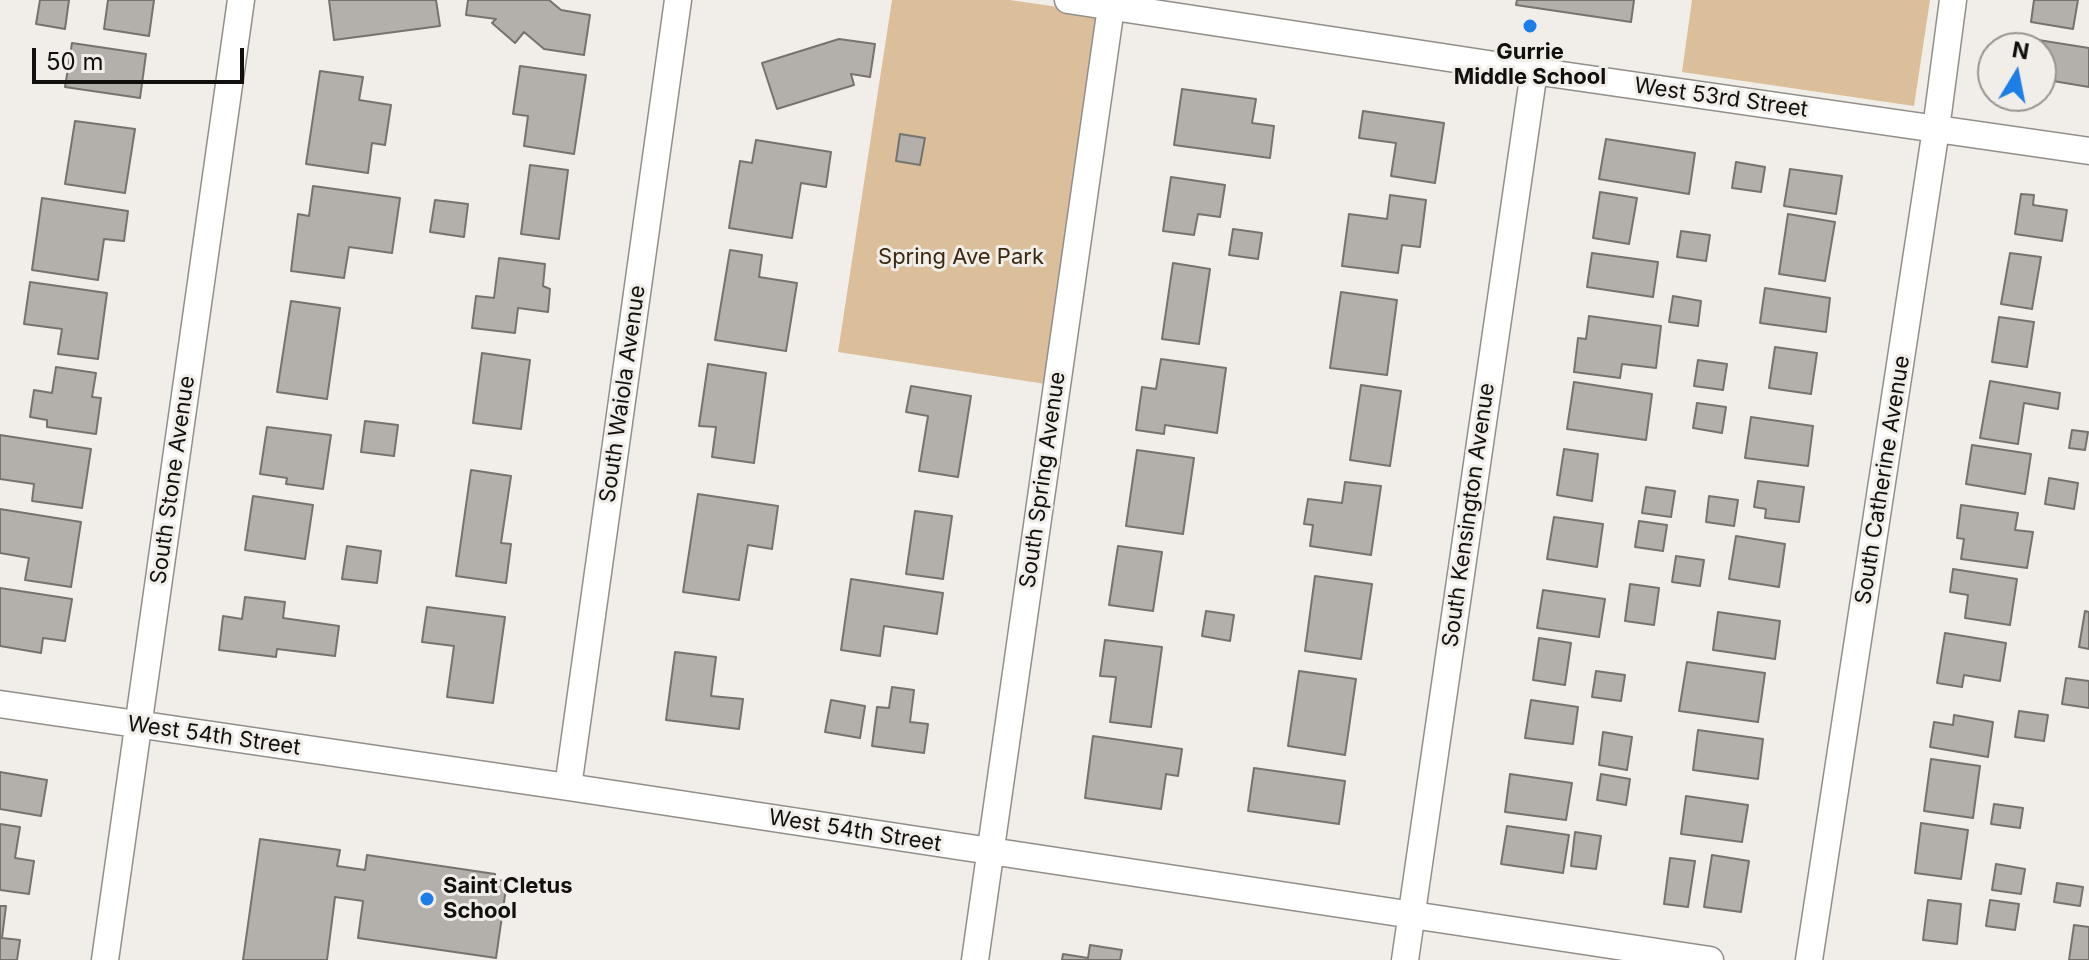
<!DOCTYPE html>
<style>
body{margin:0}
#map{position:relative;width:2089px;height:960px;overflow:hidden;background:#f1ede8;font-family:Inter,sans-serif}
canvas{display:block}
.north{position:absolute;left:1977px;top:32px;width:80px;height:80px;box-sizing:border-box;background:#f1ede8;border:2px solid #979591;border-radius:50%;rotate:10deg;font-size:22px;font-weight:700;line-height:32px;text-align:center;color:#11100e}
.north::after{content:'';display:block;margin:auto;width:28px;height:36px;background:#1c7ee6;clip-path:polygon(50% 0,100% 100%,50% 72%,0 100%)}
.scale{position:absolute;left:32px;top:48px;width:212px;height:36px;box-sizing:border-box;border:4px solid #11100e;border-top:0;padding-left:10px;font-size:24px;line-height:28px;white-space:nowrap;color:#11100e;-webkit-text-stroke:6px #f1ede8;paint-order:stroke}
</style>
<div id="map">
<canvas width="2089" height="960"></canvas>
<div class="north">N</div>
<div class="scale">50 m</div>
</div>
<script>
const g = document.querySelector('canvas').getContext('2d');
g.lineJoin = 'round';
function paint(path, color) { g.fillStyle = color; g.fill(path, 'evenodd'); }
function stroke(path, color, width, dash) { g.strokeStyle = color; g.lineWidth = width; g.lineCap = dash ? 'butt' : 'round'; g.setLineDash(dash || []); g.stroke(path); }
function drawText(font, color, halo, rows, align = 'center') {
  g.font = font + ' Inter,sans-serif'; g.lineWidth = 6; g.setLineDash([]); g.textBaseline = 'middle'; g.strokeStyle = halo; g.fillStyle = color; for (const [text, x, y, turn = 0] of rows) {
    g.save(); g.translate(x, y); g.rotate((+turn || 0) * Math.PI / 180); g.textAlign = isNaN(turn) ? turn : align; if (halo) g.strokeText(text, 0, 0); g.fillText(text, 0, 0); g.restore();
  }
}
const green = new Path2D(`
 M892,0H1010L1106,14L1052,385L838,352Z
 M1692,0H1930L1914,106L1682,72Z`);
const building = new Path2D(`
 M40,0H69L65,29L36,24Z
 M108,0H154L149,36L104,29Z
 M329,0H436L440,26L334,40Z
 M468,0H549L561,10L590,15L584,55L544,49L524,32L515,43L492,23L496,19L466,15Z
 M1517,0H1634L1631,22L1516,5Z
 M2034,0H2078L2073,29L2031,22Z
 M839,39L875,44L870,77L851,74L854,85L777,109L762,63Z
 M2032,39L2089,48V87L2041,79V48H2031Z
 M72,43L146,54L140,98L65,87Z
 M520,66L586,75L574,154L524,146L528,116L513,114Z
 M320,71L363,77L359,100L391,105L385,145L372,143L368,173L306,164Z
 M1182,89L1256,99L1252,123L1274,126L1270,158L1174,145Z
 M1363,111L1444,123L1435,183L1391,176L1396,143L1359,138Z
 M75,121L135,129L125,193L65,184Z
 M900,134L925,138L920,165L896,161Z
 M1606,139L1695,153L1689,194L1599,179Z
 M756,140L831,152L826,187L801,183L792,238L729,228L740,161L752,163Z
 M1736,162L1765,167L1761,192L1732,188Z
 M530,165L568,170L559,239L521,234Z
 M1790,169L1842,176L1836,214L1784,206Z
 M1171,177L1225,185L1220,217L1198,214L1194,235L1163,231Z
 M313,186L400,198L392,253L349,247L344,278L291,271L298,214L309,216Z
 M1600,192L1637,198L1629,244L1593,238Z
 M2021,194L2034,195L2033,205L2067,210L2062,241L2015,234Z
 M1390,195L1426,200L1420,247L1402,245L1398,273L1342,266L1349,214L1387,219Z
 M42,198L128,211L124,241L104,239L98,280L32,270Z
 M435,200L468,204L464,237L430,232Z
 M1788,214L1835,222L1825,281L1779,274Z
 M1233,229L1262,233L1258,259L1229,255Z
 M1681,231L1710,235L1706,261L1677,257Z
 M730,250L762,255L759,277L797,283L786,351L715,340Z
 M1592,253L1658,262L1653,297L1587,287Z
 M2010,253L2041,257L2032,309L2001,304Z
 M499,258L545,264L543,286L550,289L548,312L518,308L515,333L472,328L476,296L494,298Z
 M1173,263L1210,269L1199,344L1162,339Z
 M30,282L107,293L98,359L58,354L62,329L24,324Z
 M1765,288L1830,298L1826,332L1760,323Z
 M1341,292L1397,300L1387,375L1330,368Z
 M1673,296L1701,301L1698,326L1669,322Z
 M291,301L340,308L327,399L277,392Z
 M1589,316L1661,326L1656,368L1622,364L1620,378L1574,372L1578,338L1586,339Z
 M1999,317L2034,322L2027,367L1992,362Z
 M1775,347L1817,353L1811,394L1769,388Z
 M482,353L530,360L521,429L473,423Z
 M1161,359L1226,368L1217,433L1165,425L1164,434L1136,430L1142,387L1156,389Z
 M1698,360L1727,364L1723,390L1694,386Z
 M708,364L766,373L754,463L712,457L716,427L699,426Z
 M56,367L96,373L92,397L101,398L96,434L47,427V420L30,417L34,390L52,393Z
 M1990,381L2060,393L2058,409L2024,403L2018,444L1980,438Z
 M1574,382L1652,394L1646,440L1567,429Z
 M1361,385L1401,391L1390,466L1350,460Z
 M911,386L971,396L958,477L919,471L928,416L906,412Z
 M1697,403L1726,407L1722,433L1693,428Z
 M1751,417L1813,426L1808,466L1745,458Z
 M365,421L398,425L394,456L361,452Z
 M267,427L331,435L323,489L286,484L287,478L260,474Z
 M2072,430L2088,432L2085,450L2069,448Z
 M0,435L91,449L82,508L32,501L34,484L0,479Z
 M1972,445L2031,454L2025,494L1966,484Z
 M1564,449L1598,454L1592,501L1557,495Z
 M1137,450L1194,458L1183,534L1126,526Z
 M471,470L511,476L501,543L511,544L506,583L456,576Z
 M2049,478L2078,483L2074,509L2045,504Z
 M1758,481L1804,487L1799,522L1765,518L1766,509L1754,507Z
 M1345,482L1381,486L1371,555L1310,546L1313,525L1304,524L1308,499L1342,503Z
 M1646,487L1675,491L1671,517L1642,513Z
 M698,494L778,506L772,549L748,545L739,600L683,592Z
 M253,496L313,505L305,559L245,550Z
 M1709,496L1738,500L1734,526L1706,522Z
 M1961,505L2018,513L2015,530L2033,532L2027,568L1961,559L1964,539L1957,538Z
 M0,509L81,522L71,587L25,580L29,558L0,553Z
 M915,511L952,516L943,579L906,574Z
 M1554,517L1603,524L1597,567L1547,559Z
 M1639,521L1667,525L1663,551L1635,547Z
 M1736,536L1785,544L1779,587L1729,579Z
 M347,546L381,551L377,583L342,579Z
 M1118,546L1162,552L1153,611L1109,605Z
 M1676,556L1704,560L1700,586L1672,582Z
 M1953,569L2017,579L2010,625L1965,618L1968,595L1950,592Z
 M1315,576L1372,584L1361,659L1305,651Z
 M851,579L943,593L937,634L884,626L880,656L841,650Z
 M1630,584L1659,588L1654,625L1625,621Z
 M0,588L72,599L65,641L43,638L41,653L0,646Z
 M1543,590L1605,599L1599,637L1537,628Z
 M245,597L285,602L283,618L339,626L335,656L277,649L276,657L219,650L223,616L242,619Z
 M427,607L505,617L493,703L447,697L454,646L422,642Z
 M1206,611L1234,615L1230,641L1202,636Z
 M2085,611L2089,612V649L2079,647Z
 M1718,612L1780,621L1775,659L1713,650Z
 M1945,633L2006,643L2000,681L1964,675L1962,687L1937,683Z
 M1539,638L1571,643L1565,685L1533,680Z
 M1105,640L1162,647L1151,727L1110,722L1116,677L1100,676Z
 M675,652L716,657L711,696L743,699L739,729L666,720Z
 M1687,662L1765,673L1758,722L1679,711Z
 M1299,671L1356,679L1345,755L1288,746Z
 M1596,671L1625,675L1621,701L1592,697Z
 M2066,678L2089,681V708L2062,704Z
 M892,687L914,690L910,722L928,724L924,753L872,746L877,707L889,708Z
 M831,700L865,706L860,738L825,732Z
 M1531,700L1578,707L1573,744L1525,738Z
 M2019,711L2048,715L2044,741L2015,737Z
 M1954,715L1993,722L1988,757L1930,747L1934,722L1953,725Z
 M1698,730L1763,739L1758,779L1693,770Z
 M1603,732L1632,737L1627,770L1599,765Z
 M1093,736L1182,749L1178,776L1166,774L1161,809L1085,798Z
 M1931,759L1980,766L1973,818L1924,811Z
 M1254,768L1345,781L1339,824L1248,811Z
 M0,772L47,780L41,816L0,809Z
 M1510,774L1572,783L1566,820L1505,812Z
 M1601,774L1630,779L1626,805L1597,800Z
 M1686,796L1748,805L1742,842L1681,834Z
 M1994,804L2023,808L2020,828L1991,824Z
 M1921,823L1968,830L1961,879L1915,873Z
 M0,824L20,827L15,858L34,861L29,894L0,890Z
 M1507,826L1569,835L1563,873L1501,864Z
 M1575,832L1601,836L1596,869L1571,866Z
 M260,839L340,850L337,866L365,870L367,855L495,874V880L507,881L496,958L358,938L363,901L335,897L327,960H243Z
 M1712,855L1749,861L1741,912L1704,907Z
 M1670,858L1695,861L1688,907L1664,904Z
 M1996,864L2025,869L2021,894L1992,890Z
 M2057,883L2083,887L2080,906L2054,902Z
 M1928,900L1961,904L1957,944L1923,940Z
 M1990,900L2019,904L2015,930L1986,926Z
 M0,906H6L2,938L20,940L17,960H0Z
 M2074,925L2089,927V960H2069Z
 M1090,945L1122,950L1120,960H1062L1063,954L1088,958Z`);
const minor = new Path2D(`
 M1068,0L1534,71L2089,151
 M0,704L568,787L1710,960
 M568,787L678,0
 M105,960L241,0
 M975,960L1112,0
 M1405,960L1534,71
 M1809,960L1936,129L1953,0`);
const markers = [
 [1530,26,8,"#1c7ee6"],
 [427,899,8,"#1c7ee6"]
];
const poiNames = [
 ["Gurrie",1530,52],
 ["Middle School",1530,77],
 ["Saint Cletus",443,886,"left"],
 ["School",443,911,"left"]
];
const streetNames = [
 ["West 53rd Street",1721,98,8],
 ["South Waiola Avenue",623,394,-82],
 ["South Stone Avenue",173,480,-82],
 ["South Spring Avenue",1043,480,-82],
 ["South Catherine Avenue",1883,480,-81],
 ["South Kensington Avenue",1469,515,-82],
 ["West 54th Street",214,736,8],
 ["West 54th Street",855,831,9]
];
const parkNames = [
 ["Spring Ave Park",961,257]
];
paint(green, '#dabf9a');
paint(building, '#b3b0ab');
stroke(building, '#76736e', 2);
stroke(minor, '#928f8a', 29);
stroke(minor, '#fff', 26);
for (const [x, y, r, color] of markers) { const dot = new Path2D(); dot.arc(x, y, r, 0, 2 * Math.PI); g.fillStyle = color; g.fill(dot); stroke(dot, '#f1ede8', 3); }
drawText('bold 22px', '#11100e', '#f1ede8', poiNames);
drawText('22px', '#11100e', '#f1ede8', streetNames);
drawText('22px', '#3a2910', '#f1ede8', parkNames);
</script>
